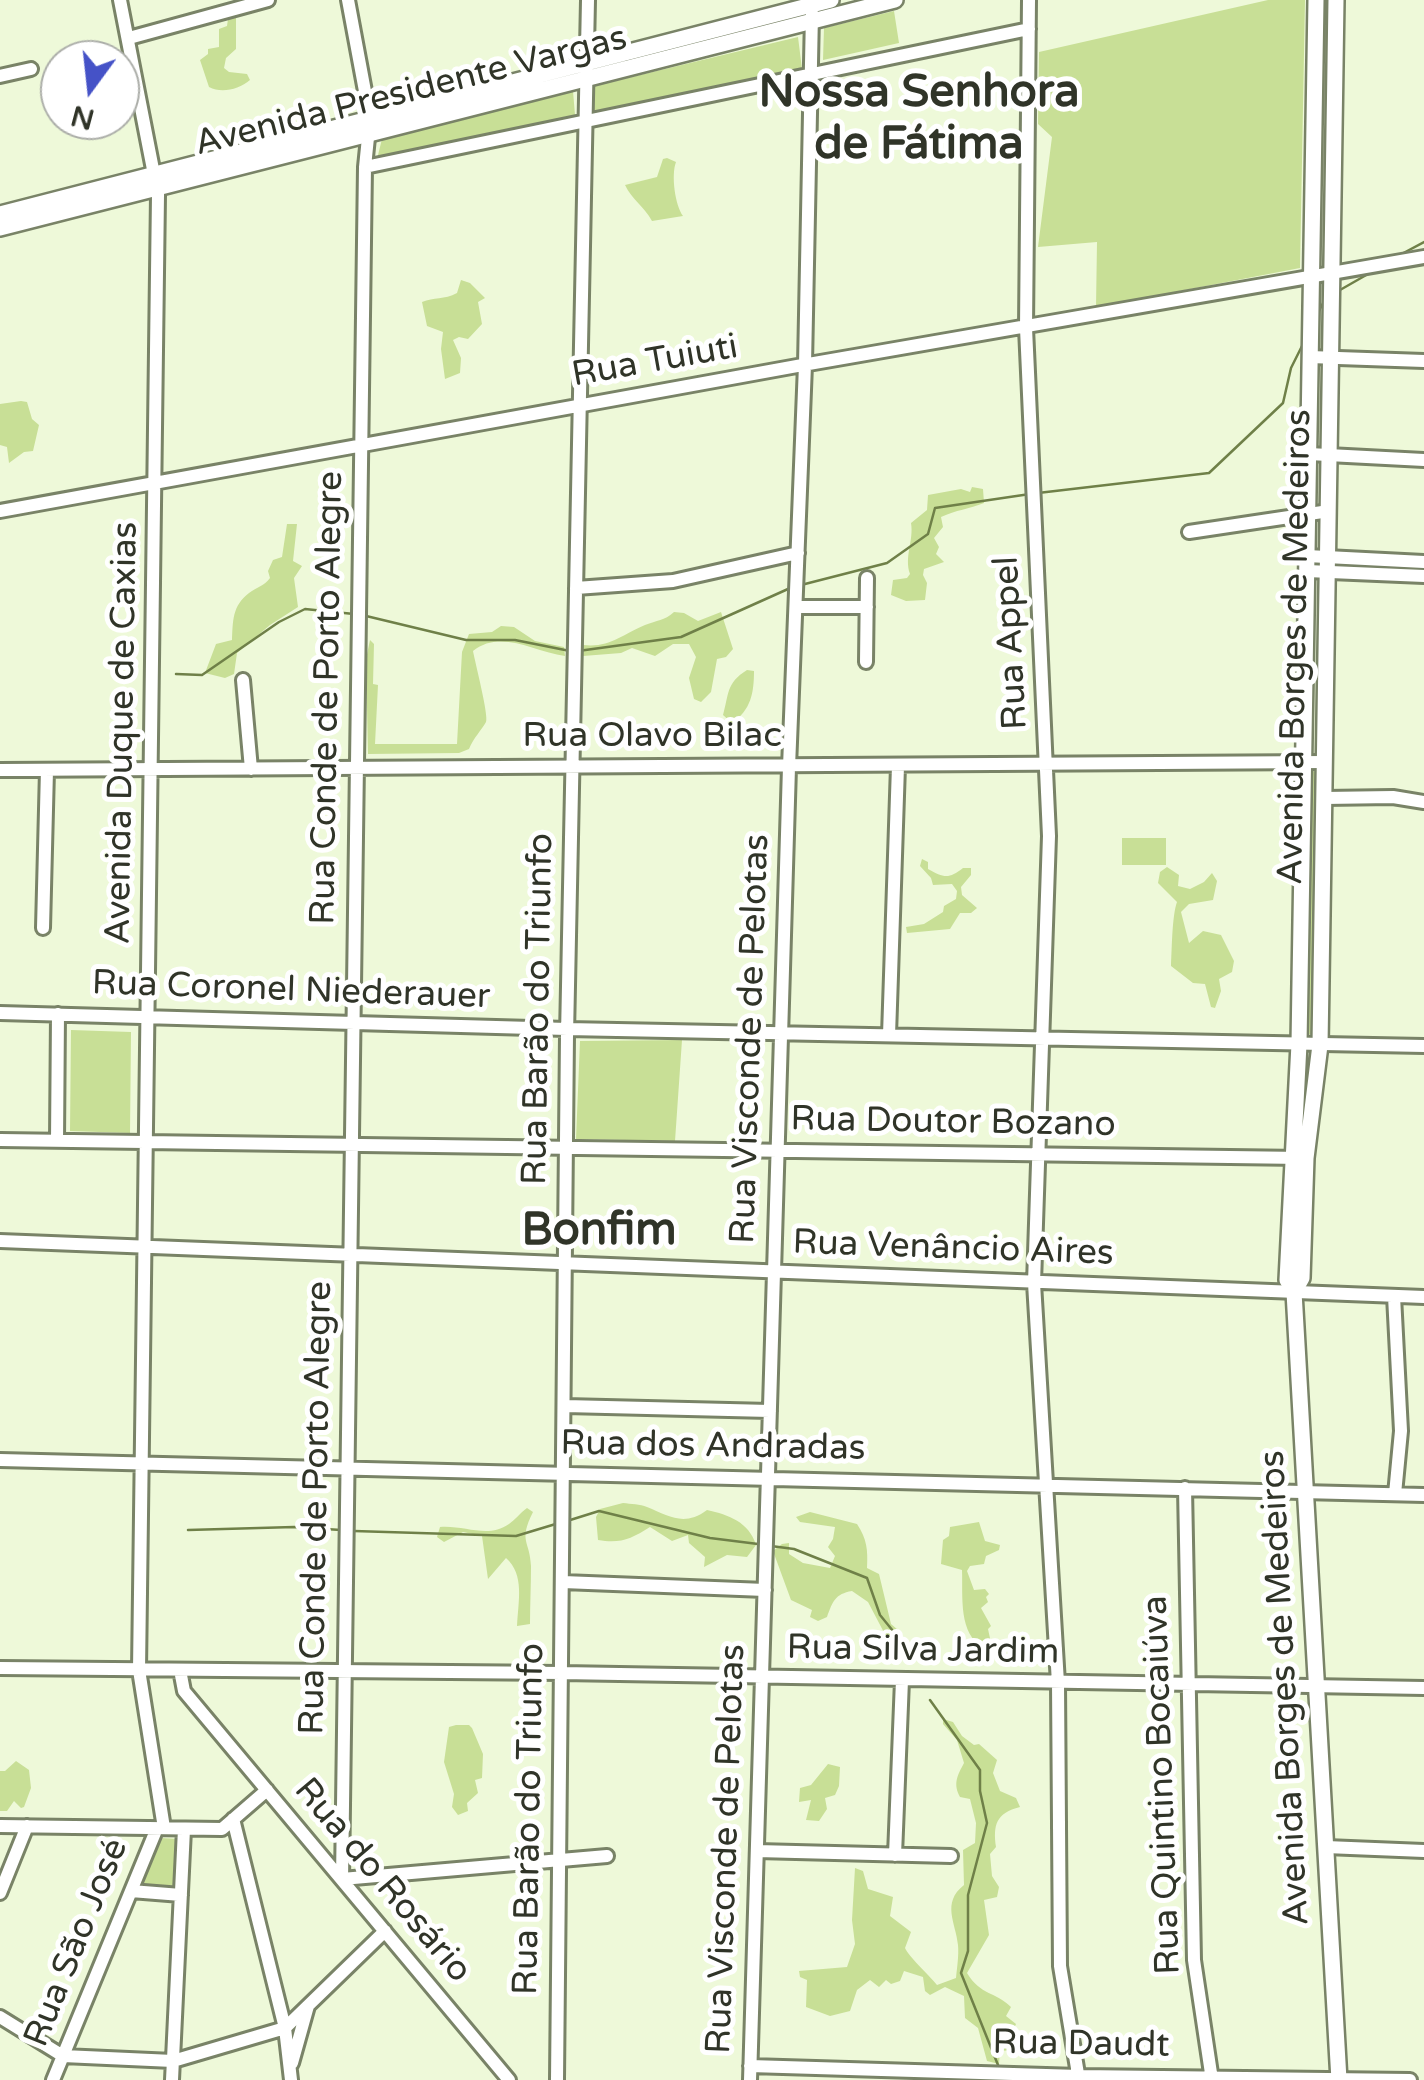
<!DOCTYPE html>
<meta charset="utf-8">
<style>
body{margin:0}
#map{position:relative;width:1424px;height:2080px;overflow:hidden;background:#eef9d9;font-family:"Varela Round",sans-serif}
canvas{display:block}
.north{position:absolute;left:40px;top:40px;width:100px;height:100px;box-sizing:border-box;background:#fff;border:2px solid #acaea9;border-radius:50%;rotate:195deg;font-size:28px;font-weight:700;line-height:40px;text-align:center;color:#303428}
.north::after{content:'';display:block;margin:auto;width:35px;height:45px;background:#4552c7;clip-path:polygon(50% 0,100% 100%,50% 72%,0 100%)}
</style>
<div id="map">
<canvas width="1424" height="2080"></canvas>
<div class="north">N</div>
</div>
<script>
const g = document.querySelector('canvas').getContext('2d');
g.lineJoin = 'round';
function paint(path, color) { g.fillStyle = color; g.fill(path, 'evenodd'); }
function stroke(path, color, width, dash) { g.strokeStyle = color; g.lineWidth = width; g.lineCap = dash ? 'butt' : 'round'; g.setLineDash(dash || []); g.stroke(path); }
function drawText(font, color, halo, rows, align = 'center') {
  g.font = font + ' "Varela Round",sans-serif'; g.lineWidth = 10; g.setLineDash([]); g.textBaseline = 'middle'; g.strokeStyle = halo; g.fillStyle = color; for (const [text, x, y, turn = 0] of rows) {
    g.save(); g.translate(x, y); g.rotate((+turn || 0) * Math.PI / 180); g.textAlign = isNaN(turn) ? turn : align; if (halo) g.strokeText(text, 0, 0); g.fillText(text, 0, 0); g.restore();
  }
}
const green = new Path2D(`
 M1268,0H1305L1300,268L1096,307L1097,242L1038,247L1052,137L1038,124L1039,52Z
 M894,11L899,43L823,60L824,28Z
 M236,17V49L226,58L224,68L229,72L247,74L250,80C239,89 222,94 209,87L200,60L208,54V49L219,47V29L227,26L228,19Z
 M798,37L802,69L591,114L590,87Z
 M573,91L575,115L377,159L382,139Z
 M667,158L676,162C671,175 675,205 683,216L652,221C644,206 632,200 625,185L657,177L663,159Z
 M461,280L470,283L485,298L478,302L482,324L468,339L459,337L453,340L461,358L460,373L445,379L441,349L443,332L427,326L422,302C434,297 444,300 457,293Z
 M21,401L27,402L32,419L39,425L33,451L24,452L9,463L7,447L0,445V404Z
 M972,487L983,489L984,503C969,509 956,510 941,517L943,527L934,538L939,547L936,554L944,562L924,569L923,575L927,583L925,600L906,601L891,595L893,580L907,578L910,574C904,556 914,541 911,523L927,510L928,495L961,489L970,492Z
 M287,524H297L293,561L302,566L294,578L298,607L270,625L237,653L234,674L225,678L205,673L216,644L232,640C233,621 232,606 249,593C257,587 264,586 270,578L268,571L273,560L282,557Z
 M674,612L684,613L698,621L721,612L733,649L726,657L717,659L711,692L701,702L694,699L689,678L696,657L689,644H673L655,656L632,648L621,653L583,656V645C610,648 621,635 645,625C657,620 664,621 674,612Z
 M501,626L514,627L535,641L564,647L565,656C534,652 501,629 473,651C475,662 489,716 486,722C481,731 474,737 469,749L459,753L368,754L366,659L370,640L374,644L373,684L378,685L375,744H457L462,652L469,634L492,632Z
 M747,670L754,671C754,693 751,710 732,723L723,715C729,694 726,683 747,670Z
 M1312,771L1317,772L1315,1034H1309L1305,1030Z
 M1122,838H1166V865H1122Z
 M922,859L928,862V869C944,878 949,879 963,868H971V875L961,887L962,895L977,908L971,913H960L950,929L907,933L906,927L924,924L943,912L944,906L956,899L957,891L952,884L933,885L931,878L920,866Z
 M1167,867L1179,875L1178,886L1190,889L1204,882L1212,873L1217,881L1213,900L1189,904L1181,912L1189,943L1203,931L1221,935L1234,961L1232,972L1219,979L1221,991L1215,1008L1211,1007L1205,984L1193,983L1171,966C1172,948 1172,916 1177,902L1158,883L1160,872Z
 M71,1030L131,1032L130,1133L70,1131Z
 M682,1040L675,1141L576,1139L580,1041Z
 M623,1503C631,1504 640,1504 647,1507C669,1516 684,1527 707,1510C729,1515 749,1522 756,1545L747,1557L727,1555L704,1567L705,1557L689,1543L688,1535L672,1541L650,1527C631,1539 620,1544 598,1540L596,1517L600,1509Z
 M527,1508L533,1512C518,1542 530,1540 531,1566C531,1586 530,1605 530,1624L517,1626C518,1601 525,1575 506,1558L488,1579L482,1536L463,1532L444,1542L437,1537L440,1527C465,1525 488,1539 509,1524C515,1520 520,1513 527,1508Z
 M810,1512L857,1524C867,1539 868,1550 867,1568L879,1574L891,1624L898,1630L889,1642L868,1602L852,1591C835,1594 833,1601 827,1617L818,1621L810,1617L812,1610L791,1600L773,1551L782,1544L789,1543V1554L803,1563L830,1568L835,1556L828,1547L833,1539L835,1527L800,1522L796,1517Z
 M979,1522L985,1541L1000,1545L999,1550L986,1556L984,1564L970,1566L967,1571L974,1590L985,1589L989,1594L986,1597L988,1602L981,1608L991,1626L988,1629L991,1643L984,1648C958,1634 963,1597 962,1570L941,1564L943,1540L949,1536L950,1527Z
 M943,1719L953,1722L962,1736L974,1745L979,1744L997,1760L993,1773L1000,1791L1016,1798L1020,1807C996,1813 993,1825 996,1847L990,1854L992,1876L999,1887L997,1897L984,1900L989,1935L967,1973C981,1996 995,1991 1011,2007L1006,2016L1016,2024L1012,2033L1013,2050L1000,2051L999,2064L987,2061L978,2028L965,2018L964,1996L945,1987L930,1995L925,1991L923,1977L904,1971L900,1981L891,1984L886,1980L879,1987L870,1980L857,1990L850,2011L830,2016L806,2007L807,1980L800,1977L799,1971L847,1967L855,1944L852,1920L855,1868L863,1871L868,1889L893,1897L890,1916L911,1932L905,1948C909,1957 928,1974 937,1985L956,1978C957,1968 959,1955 958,1945C956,1923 941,1903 964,1885L963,1850L975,1843L976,1823L970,1799L960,1797C953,1784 957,1776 964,1763L957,1740L943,1724Z
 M456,1725H469L472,1728L483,1754L482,1778L475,1780L478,1793L467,1803L468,1811L458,1815L452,1807L454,1794L444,1762L449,1727Z
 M16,1761L29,1770L31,1788L24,1807L21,1808L14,1801L7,1811H0V1771H5Z
 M828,1764L840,1767L839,1786L835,1795L825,1798L827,1809L819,1821L806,1820L811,1800L799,1802L800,1788L811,1785Z
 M161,1838L179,1839L174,1891L139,1889Z`);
const stream = new Path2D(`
 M1396,257L1424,242
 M1340,290L1368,274
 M1317,315L1325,299
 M1038,493L1209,473L1283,403L1291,368L1303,344
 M801,585L887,563L928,534L935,508L1030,494
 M362,615L466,640H515L570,651
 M578,651L681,637L788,589
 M176,674L202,675L279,622L305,609L354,614
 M567,1521L599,1511L710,1538L758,1544
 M188,1530L294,1527L341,1530
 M354,1531L516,1536L559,1523
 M771,1546L794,1549L867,1578L880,1615L893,1631
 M930,1700L980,1770V1791L987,1823L968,1895V1951L961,1973L1000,2070`);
const minor = new Path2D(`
 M120,0L158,195L139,1670L164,1828
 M348,0L370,118L365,167L342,1879L607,1856
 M1029,0L1026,328L1049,836L1034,1283L1058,1683L1060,1966L1079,2080
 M129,38L268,0
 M0,76L31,69
 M365,167L1029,29
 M1310,357L1424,361
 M1309,454L1424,460
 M0,511L797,366L1424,257
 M1189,532L1329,511
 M1307,556L1424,562
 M1307,571L1424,576
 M576,588L673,581L798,553
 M796,607H867
 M866,662L867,578
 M243,680L251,769
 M0,770L1325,762
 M1324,798L1393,797L1424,802
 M43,928L47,770
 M0,1013L567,1029L1424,1046
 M889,1035L898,766
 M0,1140L1302,1158
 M57,1141L58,1014
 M0,1241L1424,1297
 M1394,1296L1401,1431L1395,1494
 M565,1406L770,1411
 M0,1460L1424,1495
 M1185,1488L1194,1960L1212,2080
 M563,1582L765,1590
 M0,1668L562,1673L1424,1688
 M180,1670L184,1691L509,2080
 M233,1819L285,2028L291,2080
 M0,1826L222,1829L267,1790
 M1326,1847L1424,1851
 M757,1851L951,1856
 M895,1855L902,1680
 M131,1891L181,1895
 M0,1893L27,1826
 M0,2017L63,2056L173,2061L285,2028L385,1931
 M292,2063L308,2006
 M750,2066L1079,2076L1410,2080
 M53,2080L157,1828
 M172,2080L184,1829
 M557,2080L567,1035L588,0
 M750,2080L789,767L805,365L812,13`);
const major = new Path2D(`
 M1316,0L1299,1044L1287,1280L1294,1292L1339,2080
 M0,214L831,0
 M0,228L895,0
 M1294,1292L1302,1278L1306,1158L1320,1045L1336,0`);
const streetNames = [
 ["Avenida Presidente Vargas",411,92,-14],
 ["Rua Tuiuti",655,362,-10],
 ["Rua Appel",1012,643,-93],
 ["Avenida Borges de Medeiros",1296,647,-89],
 ["Rua Conde de Porto Alegre",328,698,-89],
 ["Avenida Duque de Caxias",123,733,-89],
 ["Rua Olavo Bilac",652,737],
 ["Rua Coronel Niederauer",291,991,2],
 ["Rua Barão do Triunfo",539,1009,-89],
 ["Rua Visconde de Pelotas",751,1039,-88],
 ["Rua Doutor Bozano",953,1123,1],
 ["Rua Venâncio Aires",953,1249,2],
 ["Rua dos Andradas",713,1447,1],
 ["Rua Conde de Porto Alegre",317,1508,-89],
 ["Rua Silva Jardim",923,1651,1],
 ["Avenida Borges de Medeiros",1286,1688,-93],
 ["Rua Quintino Bocaiúva",1163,1785,-92],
 ["Rua Barão do Triunfo",530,1819,-89],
 ["Rua Visconde de Pelotas",727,1849,-88],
 ["Rua do Rosário",382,1881,50],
 ["Rua São José",77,1943,-68],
 ["Rua Daudt",1081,2045,1]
];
const districtNames = [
 ["Nossa Senhora",919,94],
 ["de Fátima",919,146],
 ["Bonfim",599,1232]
];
paint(green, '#c8df96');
stroke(stream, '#6f8048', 2.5);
stroke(minor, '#798367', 18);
stroke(major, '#798367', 20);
stroke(minor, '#fff', 12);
stroke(major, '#fff', 15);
drawText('35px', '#303428', '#fff', streetNames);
drawText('bold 45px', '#303428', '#fff', districtNames);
</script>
